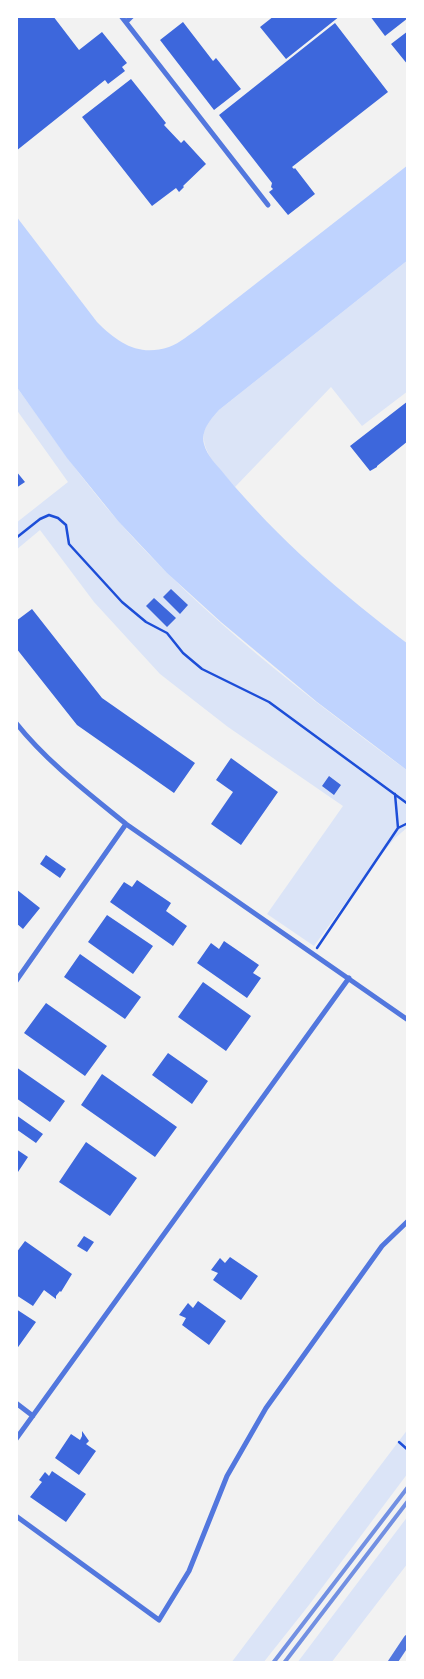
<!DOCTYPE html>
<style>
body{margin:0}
#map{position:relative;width:424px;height:1679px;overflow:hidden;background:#f2f2f2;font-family:Helvetica,sans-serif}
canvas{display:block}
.frame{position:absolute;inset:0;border:18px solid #fff;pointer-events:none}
</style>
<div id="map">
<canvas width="424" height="1679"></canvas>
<div class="frame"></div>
</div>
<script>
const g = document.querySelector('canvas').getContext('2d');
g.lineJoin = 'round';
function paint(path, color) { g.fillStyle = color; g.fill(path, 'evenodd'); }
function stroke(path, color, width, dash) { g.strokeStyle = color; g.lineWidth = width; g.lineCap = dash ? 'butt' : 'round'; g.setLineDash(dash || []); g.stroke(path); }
const green = new Path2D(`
 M408,260V391L362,426L331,387L235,487C221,470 193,447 208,422C211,418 216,414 219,410Z
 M16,386C49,432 81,479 119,522C203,617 306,696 408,771V827L395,838L375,862L314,946L267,914L343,806L228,727L160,674L94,602L40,530L16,550V523L68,482L16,409Z
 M408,1429V1473L309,1605L263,1663H231Z
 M408,1516V1563L331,1663H297Z`);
const water = new Path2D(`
 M408,165V260L219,410C210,420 201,430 204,444C207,456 218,466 225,475C278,539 342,594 408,644V771L317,702L221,622L167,573L118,521L67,458L16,386V216L97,322C118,343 139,357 169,347C180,343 190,334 199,328Z`);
const building = new Path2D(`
 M16,16H53L79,50L102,32L127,63L122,67L125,71L108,84L105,80L16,151Z
 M274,16H340L286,59L260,27Z
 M370,16H408V18L385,36Z
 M183,22L213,61L216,58L241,89L214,110L160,40Z
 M335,23L388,92L292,167L294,169L295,168L315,194L288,215L269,192L273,189L271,187L272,183L219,115Z
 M408,31V65L391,44Z
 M131,79L166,123L164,125L181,143L184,140L206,164L183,186L184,187L179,192L176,188L152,206L82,117Z
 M408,401V441L377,466V467L370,471L350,446Z
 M16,471L25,482L16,488Z
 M171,589L188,605L180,614L163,597Z
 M154,598L176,618L167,627L146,606Z
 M32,609L102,698L195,763L174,793L77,725L16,648V621Z
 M231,758L278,792L241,845L211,824L233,792L216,780Z
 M329,776L341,785L334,795L322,786Z
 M46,855L66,869L60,878L40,864Z
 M137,880L171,903L166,911L187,926L173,946L110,902L124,882L132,887Z
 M16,889L40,908L23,929L16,923Z
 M107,915L153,946L133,974L88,942Z
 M224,941L259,965L253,973L261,978L247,998L197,963L211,943L219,949Z
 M80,954L141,997L125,1019L64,977Z
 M203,982L251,1016L226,1051L178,1017Z
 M46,1003L107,1046L85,1076L24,1033Z
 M168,1053L208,1081L192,1104L152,1075Z
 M16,1067L65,1101L50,1122L16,1098Z
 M102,1074L177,1127L155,1157L81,1105Z
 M16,1115L43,1134L36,1143L16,1129Z
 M86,1142L137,1178L110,1216L59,1182Z
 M16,1149L28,1157L16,1175Z
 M84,1236L94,1242L87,1252L77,1246Z
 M25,1241L72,1274L61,1292L60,1291L56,1296V1299L44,1290L33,1306L16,1295V1253Z
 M230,1257L258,1276L241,1300L213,1280L218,1273L211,1270L220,1258L225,1263Z
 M198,1301L226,1321L209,1345L182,1325L186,1318L179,1315L188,1303L193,1308Z
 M16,1309L36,1322L16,1350Z
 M82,1431L89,1441L86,1444L96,1451L79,1475L55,1458L71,1434L80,1440L82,1436Z
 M52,1471L86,1494L66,1522L30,1497L42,1482L39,1480L45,1472L49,1476Z`);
const path = new Path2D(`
 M16,538L40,519L49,515L58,518L66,525L69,544L122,602L146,622L167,633L183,653L202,669L269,702L408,804
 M395,794L398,828
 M317,948L398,828L408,823
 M399,1442L408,1450`);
const minor = new Path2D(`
 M121,16L268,205
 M126,22L132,16
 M16,723C47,762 88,793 126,824L408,1020
 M16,981L126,824
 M16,1403L33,1416
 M16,1439L349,978
 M16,1516L159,1620L189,1571L227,1476L266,1408L382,1246L408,1221`);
const tertiary = new Path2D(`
 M392,1663L408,1639`);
const rail = new Path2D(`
 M273,1663L408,1487
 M284,1663L408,1501`);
paint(green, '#dbe4f7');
paint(water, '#bfd3fe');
paint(building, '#3d67dc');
stroke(path, '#1d4ed8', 2.5);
stroke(minor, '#5277de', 5);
stroke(tertiary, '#5277de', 9);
stroke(rail, '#7290e2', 4);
</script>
